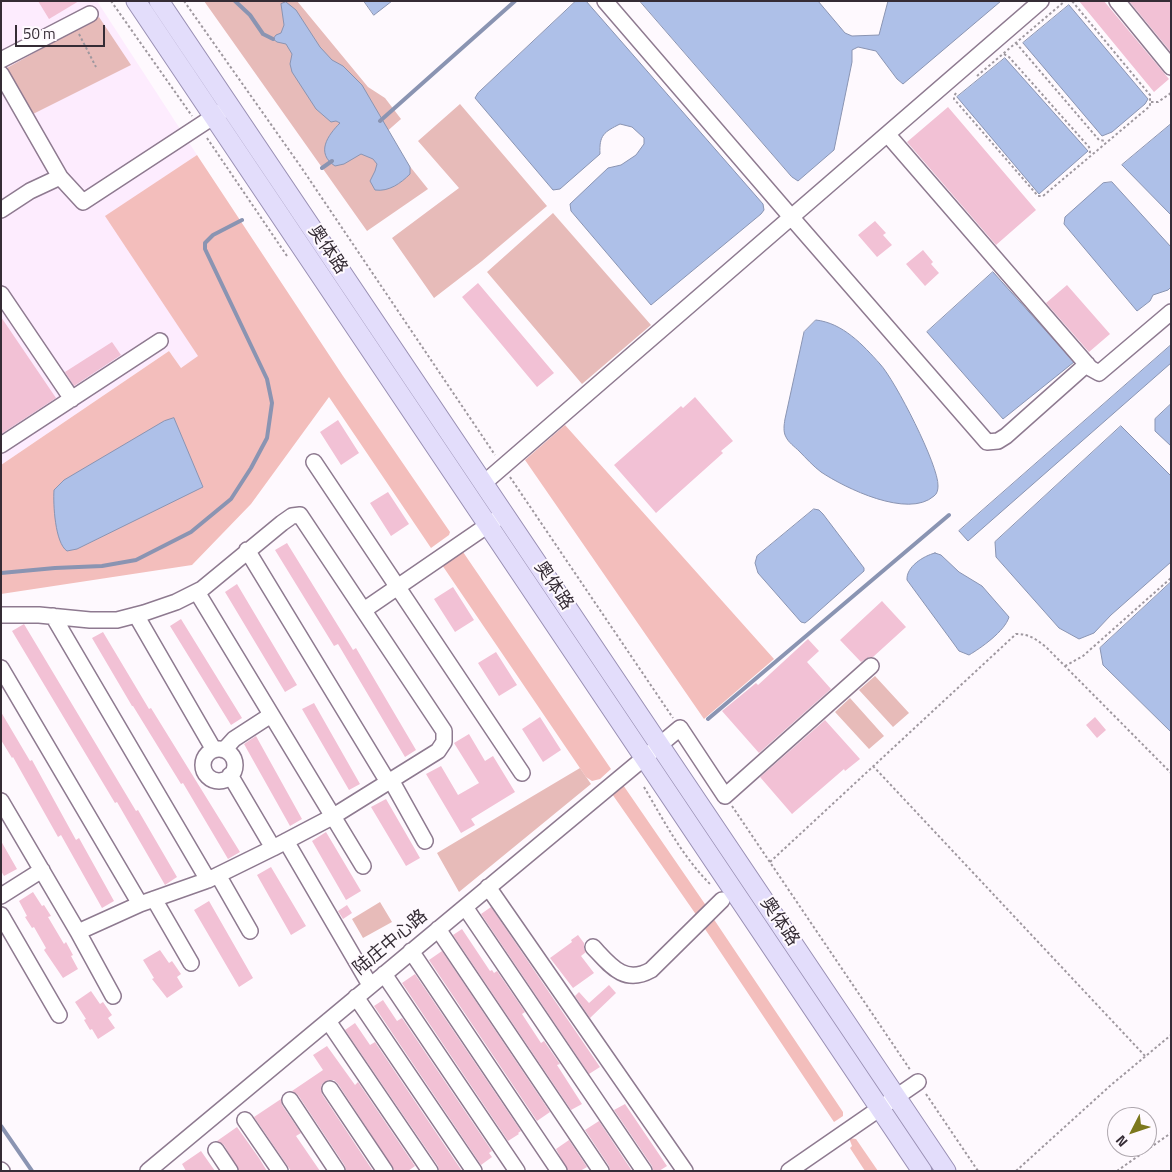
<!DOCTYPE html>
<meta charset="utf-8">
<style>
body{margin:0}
#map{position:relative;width:1172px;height:1172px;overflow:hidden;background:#fef9fe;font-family:"Titillium Web",sans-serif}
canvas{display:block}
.frame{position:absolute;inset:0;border:2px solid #352c35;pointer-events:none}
.north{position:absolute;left:1107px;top:1107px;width:50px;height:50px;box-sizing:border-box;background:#fef9fe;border:1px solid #aea7ae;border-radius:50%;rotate:229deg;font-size:14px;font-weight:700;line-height:20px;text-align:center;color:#352c35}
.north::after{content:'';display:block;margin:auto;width:18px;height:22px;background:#7c781d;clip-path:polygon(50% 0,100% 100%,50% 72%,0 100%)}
.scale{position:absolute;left:15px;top:25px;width:90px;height:22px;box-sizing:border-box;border:2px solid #352c35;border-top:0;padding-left:6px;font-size:15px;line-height:18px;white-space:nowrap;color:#352c35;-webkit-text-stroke:4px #fef9fe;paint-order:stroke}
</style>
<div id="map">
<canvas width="1172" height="1172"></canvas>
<div class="frame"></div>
<div class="north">N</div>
<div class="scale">50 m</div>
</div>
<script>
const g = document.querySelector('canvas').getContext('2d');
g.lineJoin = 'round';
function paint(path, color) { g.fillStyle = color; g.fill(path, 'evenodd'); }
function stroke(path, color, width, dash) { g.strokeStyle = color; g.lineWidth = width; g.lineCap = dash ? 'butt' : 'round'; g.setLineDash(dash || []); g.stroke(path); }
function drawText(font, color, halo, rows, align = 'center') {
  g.font = font + ' "Titillium Web","Noto Sans SC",sans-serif'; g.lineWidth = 4; g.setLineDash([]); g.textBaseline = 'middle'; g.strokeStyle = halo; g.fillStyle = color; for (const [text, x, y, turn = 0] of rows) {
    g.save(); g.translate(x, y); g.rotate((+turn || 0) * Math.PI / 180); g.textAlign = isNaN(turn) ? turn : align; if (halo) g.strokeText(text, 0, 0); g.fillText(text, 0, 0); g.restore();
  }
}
const built = new Path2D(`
 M1,1H97L197,155L106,216L199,356L181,368L169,351L1,465Z`);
const green = new Path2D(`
 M204,1H297L368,87L385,98L401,119L384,134L428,189L367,231Z
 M99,17L131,65L29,116L5,69Z
 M460,104L547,206L482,261L434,298L392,238L459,188L418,141Z
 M553,213L651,325L582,384L487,272Z
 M875,676L909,713L893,727L859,690Z
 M850,698L884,736L869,749L835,712Z
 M580,768L591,784L459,892L437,853Z
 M380,902L392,922L363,938L352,919Z`);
const forest = new Path2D(`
 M197,155L343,376L450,532L449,535L431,548L329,397L251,504L192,565L1,594V465L169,351L181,368L198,356L105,216Z
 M565,425L774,659L704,719L525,460Z
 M461,549L611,769L600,779L592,781L586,777L440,562Z
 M621,782L707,907L697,916L610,791Z
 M713,918L843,1112V1116L834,1122L703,926Z
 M849,1138L856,1139L878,1171H865L850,1148L852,1146Z`);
const water = new Path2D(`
 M364,1H392L374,15Z
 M576,1H586L763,204L764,210L761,214L651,305L571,211L570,204L608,168L621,165L636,155L644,144V138L632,127L620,124C604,132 599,135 600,154L560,189L553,190L475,98L478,93Z
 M640,1H818L845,33L852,36L879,35L888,1H1001L903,84L897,79L876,51L858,47L852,50V62L834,150L798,181L792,177Z
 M286,2L296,10L320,47L332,60L343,66L362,85L410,167V174C401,183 389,192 375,190L370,181L375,171L377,164L373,159L361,154L344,164L335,166C315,153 328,135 340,123L336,121L331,122L316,109L292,72L290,64L292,54L286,44L277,42L273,39L276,35L281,33L284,25L281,4Z
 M1069,5L1148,99L1145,104L1112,132L1102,136L1023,43Z
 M1005,58L1088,151L1039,194L957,97Z
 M1171,124V215L1122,165Z
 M1112,182L1171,247V287L1168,290L1153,295L1150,301L1137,311L1064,224L1065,217L1103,183Z
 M993,272L1074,362L1003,419L927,332Z
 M816,320C843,323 863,345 880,364C895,380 939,466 938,486C938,490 937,494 934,496C908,519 845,488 821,472C813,466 806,458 799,451C795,447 788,442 786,437C783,432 784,425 785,419L804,332Z
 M1171,345V363L968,541L959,531Z
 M1171,404V446L1155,431V419Z
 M174,418L203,487L77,549L67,551C55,543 53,504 54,490L64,480L164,421Z
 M1121,426L1171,476V562L1111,615L1094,633L1079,639L1059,628L996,557L995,542Z
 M814,509L819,510L823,514L864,568V571L810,619L805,623L801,622L758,573L755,563L757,556Z
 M935,553L941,555L959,572L982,586L1009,617C1005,631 981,648 969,655L959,651L954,644L907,580C906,567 923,556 935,553Z
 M1171,582V732L1103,665L1100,648Z`);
const stream = new Path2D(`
 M235,1L250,15L263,34L273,39
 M380,121L515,1
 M322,168L332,161
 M1,573L55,568L102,566L136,560L191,532L231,499L251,468L267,438L272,403L267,379L205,249V243L213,235L242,220
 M708,719L949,515
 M1,1126L32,1171`);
const building = new Path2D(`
 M38,1H79L49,19Z
 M1079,1H1104L1169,79L1154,92Z
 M1129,1H1171V52L1170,51Z
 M948,107L1036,210L996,245L907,142Z
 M875,221L886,233L883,235L892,245L877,257L858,235Z
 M923,250L933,262L931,264L939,273L925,286L906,264Z
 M478,283L554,373L537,387L462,297Z
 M1067,285L1110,334L1089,352L1046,303Z
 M1,317L56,398L1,434Z
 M112,342L121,355L74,386L65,372Z
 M695,397L733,441L721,451L723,453L656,513L614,465L681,406L683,408Z
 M338,420L359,453L341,465L320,432Z
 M388,492L409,524L391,536L370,503Z
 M287,543L353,650L356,648L416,750L405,757L338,644L334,646L275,550Z
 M237,584L297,685L285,692L225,592Z
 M453,587L474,620L455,632L434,599Z
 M882,601L906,627L873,657H869L861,662L840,640Z
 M181,619L242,718L231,725L170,626Z
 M24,624L136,811L138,810L177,877L165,885L117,802L115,803L12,631Z
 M103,632L149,709L151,708L240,852L228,859L183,783L181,784L133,706H132L92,638Z
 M808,639L819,651L807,662L831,689L759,753L722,711L756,683L758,685Z
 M496,652L517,685L499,696L478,663Z
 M314,703L360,784L349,790L302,709Z
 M1,712L30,761L32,760L76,840L79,838L114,901L102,908L61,835L58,837L13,757L12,758L1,740Z
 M540,717L561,750L543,762L522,729Z
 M1095,717L1106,730L1097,738L1086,725Z
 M825,720L860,759L845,771L844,769L792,814L760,777Z
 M469,734L485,761L493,756L515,792L471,819L475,825L461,833L426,774L441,766L458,795L479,783L454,743Z
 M256,736L302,819L290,826L244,744Z
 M386,799L420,858L406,866L371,807Z
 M326,832L361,891L346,900L312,841Z
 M1,841L17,869L4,876L1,871Z
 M271,867L306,926L291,935L257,875Z
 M33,892L42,906L44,905L51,916L48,917L64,944L66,942L73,955L71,956L78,969L63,978L44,950L46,948L34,927L32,928L25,917L27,916L19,901Z
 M209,901L253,978L239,987L194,910Z
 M347,905L352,913L343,919L338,911Z
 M491,907L600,1067L589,1074L481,914Z
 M462,929L490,971L492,970L494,973L497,971L525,1012L522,1014L541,1043L544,1041L560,1064L557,1065L582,1104L571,1110L453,935Z
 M578,935L584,943V949L586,952L581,956L594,973L573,988L550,958L572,942L571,940Z
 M160,950L169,963L172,961L181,974L177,977L183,987L167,998L152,979L154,978L143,960Z
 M442,951L550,1112L537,1121L429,960Z
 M415,974L521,1131L518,1133L519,1134L508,1141L402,983Z
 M609,985L616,993L590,1018L575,996L579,992L589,1003Z
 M91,991L100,1004L103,1002L112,1015L108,1018L115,1028L98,1039L92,1029L90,1030L84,1020L86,1019L75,1002Z
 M383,1000L397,1021L402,1018L492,1151L489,1153L492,1157L481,1165L374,1006Z
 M355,1023L370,1045L375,1042L462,1171H439L438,1166L345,1030Z
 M327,1046L355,1085L358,1082L415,1166L408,1171H395L338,1084L334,1080H329L322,1084L321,1089L322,1094L373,1171H346L345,1166L298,1095L292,1091L323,1070L313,1055Z
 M281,1099L282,1105L301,1133L296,1136L320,1171H291L254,1117Z
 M625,1104L667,1166L659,1171H653L652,1166L614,1110Z
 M599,1121L632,1171H610L609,1166L585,1130Z
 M237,1127L259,1158L267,1171H239L224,1145L217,1141Z
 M569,1140L587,1167L580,1171H568L556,1149Z
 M201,1151L215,1171H186L182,1164Z`);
const path = new Path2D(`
 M111,1L192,116
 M184,1L301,167L495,455
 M79,34L96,67
 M1016,43L1099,140L1106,141
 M1004,54L1009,57L1089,147L1090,152L1089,155
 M977,76L1065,1
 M956,93L954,96V99L1038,196H1043L1150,106V95L1072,1
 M1151,102H1158L1171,93
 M207,138L287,256
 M510,477L673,718
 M1065,666L1083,656L1171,578
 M873,766L1146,1057
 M644,787C664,821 682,856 710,884
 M732,806L911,1071
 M770,862L1016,634C1029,634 1036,639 1046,647L1171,773
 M926,1094L978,1171
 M1016,1171L1111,1085L1171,1035
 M1117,1171L1171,1133`);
const minor = new Path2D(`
 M605,1L792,218L987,442L998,441L1006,436L1087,364
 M1117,1L1171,67
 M1,60L90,14
 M1,74L60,177L83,202L222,111
 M888,135L1090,368L1099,373L1171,312
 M1,210L30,191L60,177
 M1,294L72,399
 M1,445L160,341
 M314,462L522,773
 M484,483L1041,1
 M247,550L388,782
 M197,592L363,866
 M364,610L504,514
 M1,615H39L90,620H117L144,613L176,602L202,589L282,523L292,516L300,515L444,731V742L438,751L332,817L273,848L208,880L140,904L78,932
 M136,615L214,750
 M53,616L208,880
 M1,668L140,904
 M203 765a16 16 0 1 1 32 0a16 16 0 1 1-32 0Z
 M224,750L234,739L271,715
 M230,775L273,848
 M391,780L425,841
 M1,801L78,932L113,996
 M286,841L370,985
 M218,875L250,931
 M488,887L685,1171
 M1,896L42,870
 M154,899L191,963
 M465,907L644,1171
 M1,915L59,1015
 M438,929L601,1171
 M593,947C610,965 624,985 651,970L722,900
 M411,951L559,1171
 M384,974L517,1171
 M356,997L474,1171
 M328,1021L430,1171
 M330,1089L385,1171
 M290,1100L337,1171
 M245,1120L280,1171
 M216,1150L230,1171
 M1,1170L2,1171
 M148,1171L680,728L725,796L871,666
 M789,1171L918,1082`);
const major = new Path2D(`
 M136,1L922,1171
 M159,1L946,1171`);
const streetNames = [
 ["奥体路",327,250,56],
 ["奥体路",553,586,56],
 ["奥体路",779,922,56],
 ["陆庄中心路",391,943,-40]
];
paint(built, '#fdecfe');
paint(green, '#e7bbb9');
paint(forest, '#f3bebc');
paint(water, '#aec0e8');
stroke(water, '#8a94b2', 1);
stroke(stream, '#8a94b2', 4);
paint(building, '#f2c1d5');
stroke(minor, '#8e7a90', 18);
stroke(major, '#9a90b4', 21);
stroke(path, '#9f989f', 2, [2.5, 2.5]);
stroke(minor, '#fff', 15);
stroke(major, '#e3ddfb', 19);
drawText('18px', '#352c35', '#fef9fe', streetNames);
</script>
